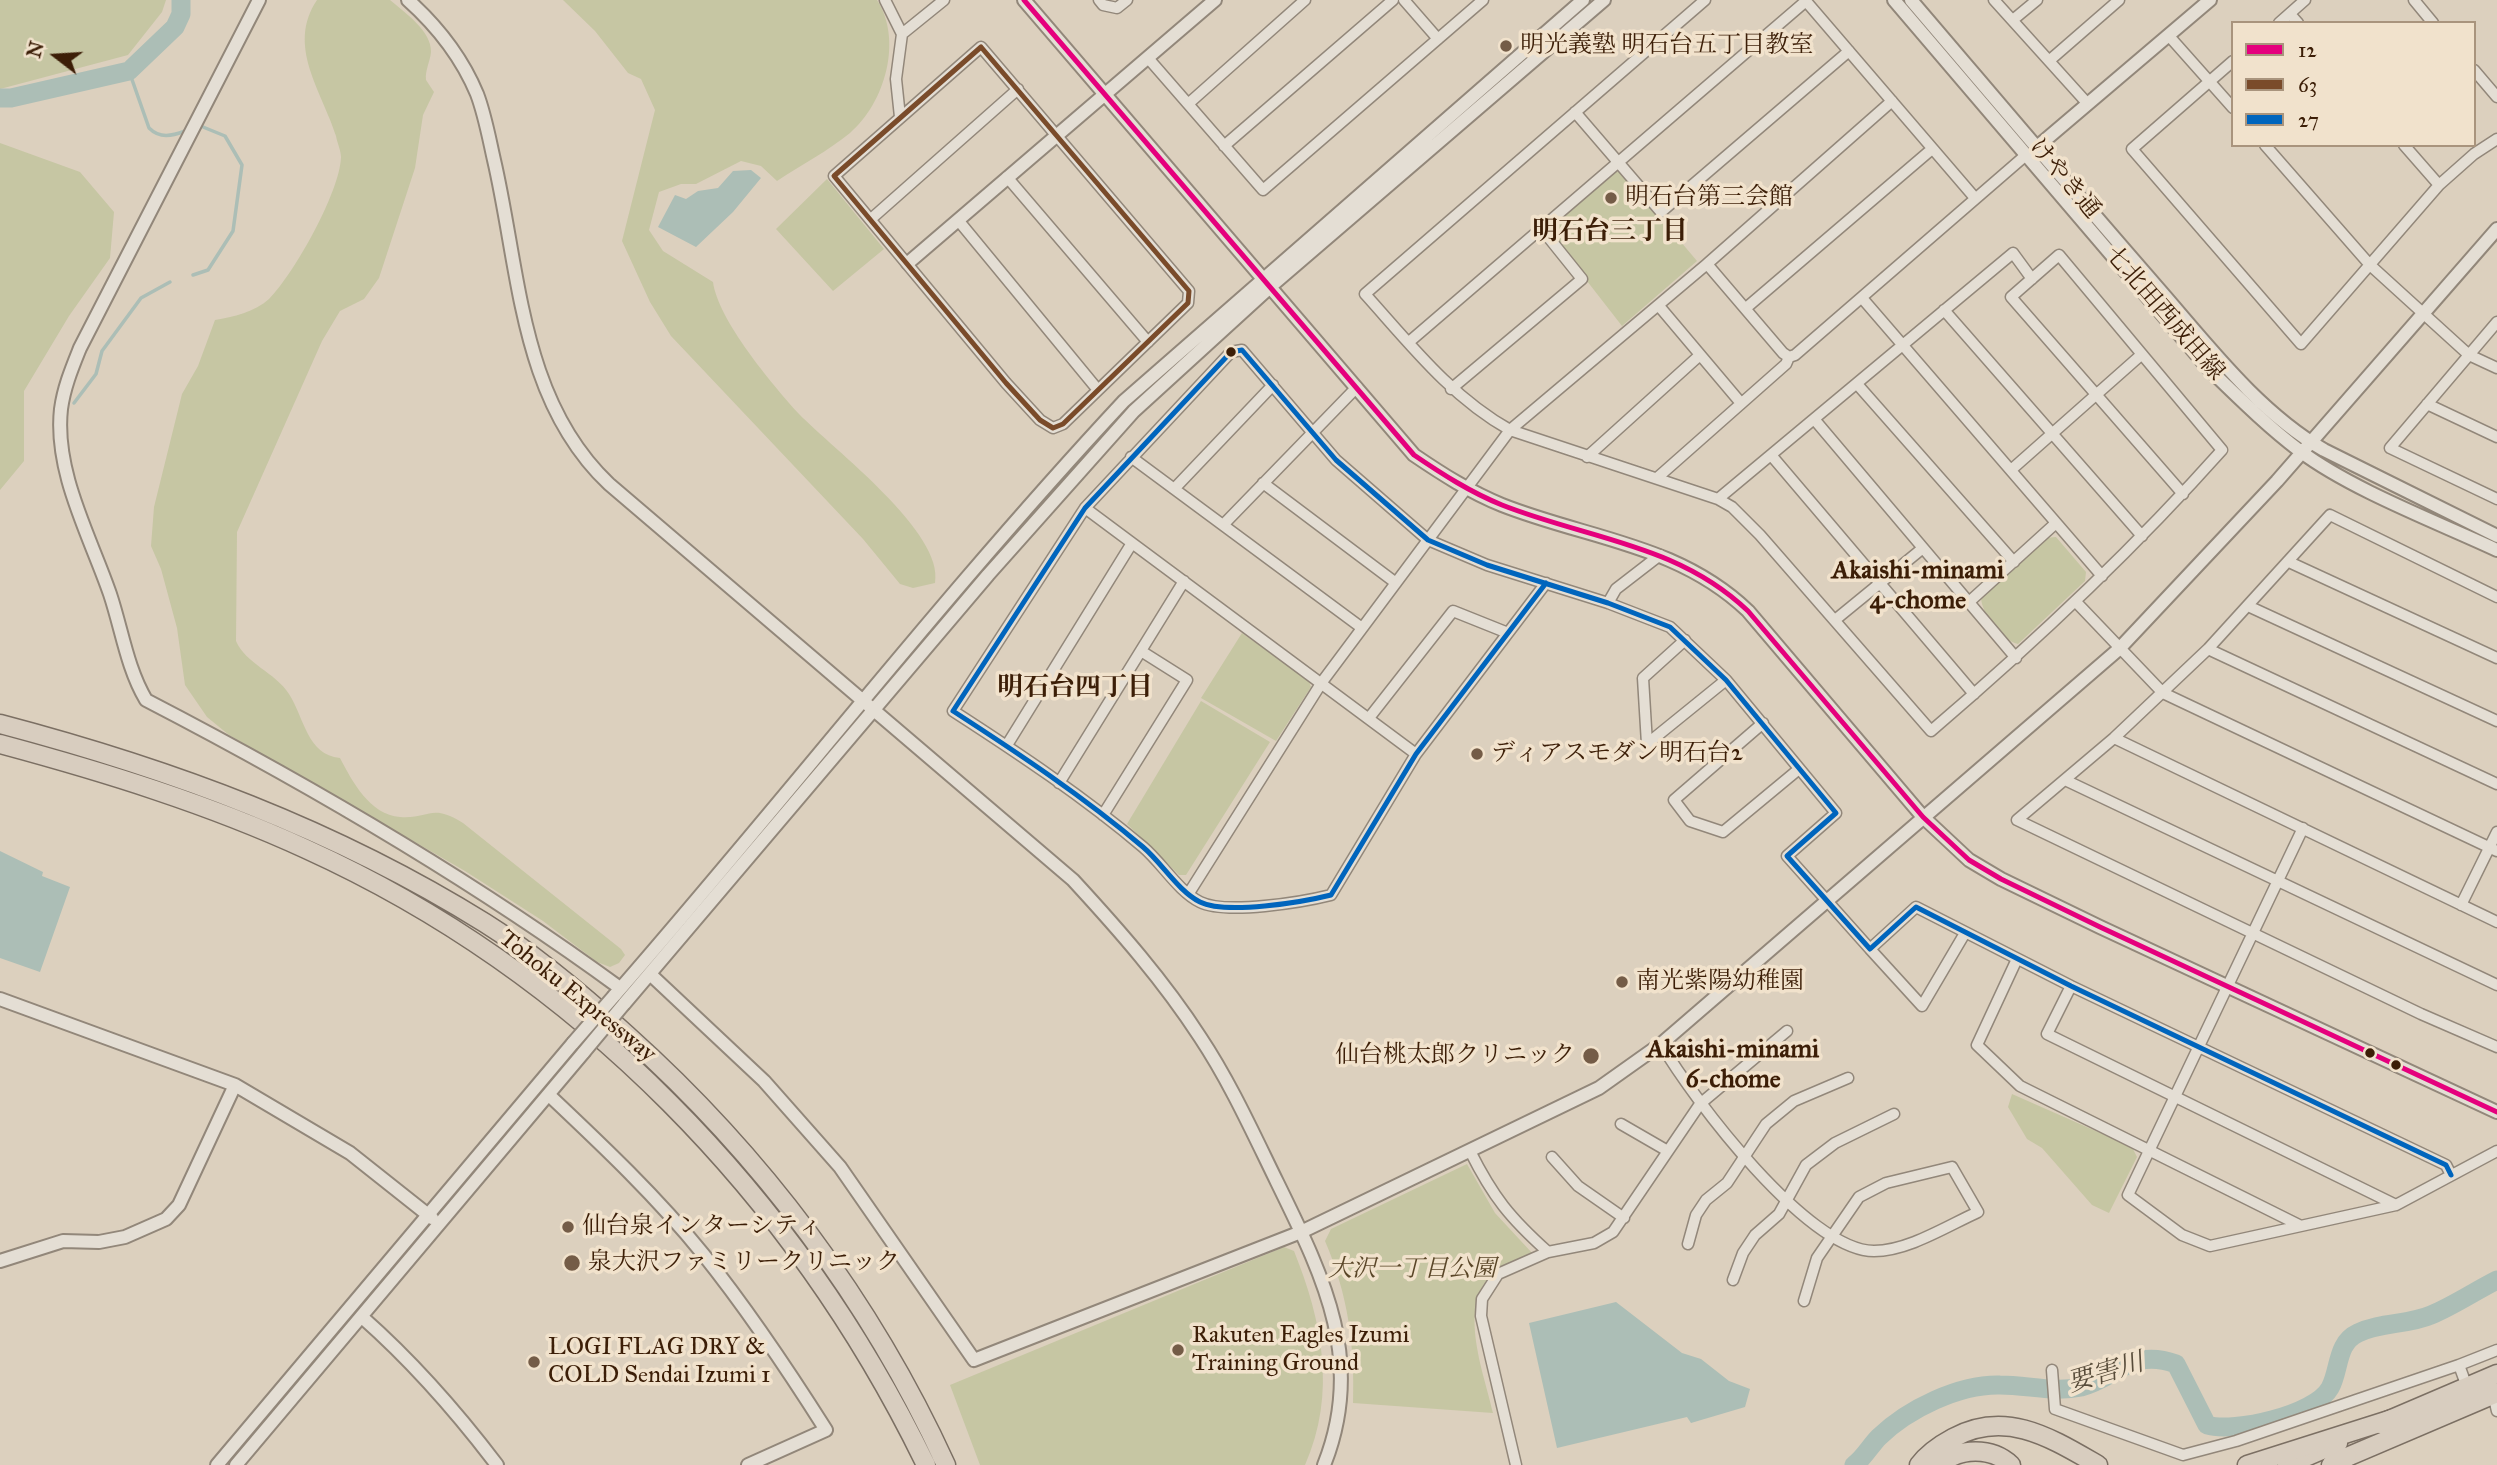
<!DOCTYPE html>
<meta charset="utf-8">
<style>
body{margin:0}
#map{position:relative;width:2497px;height:1465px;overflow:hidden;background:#dcd0be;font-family:"IM FELL Great Primer",serif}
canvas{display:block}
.legend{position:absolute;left:2231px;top:21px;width:245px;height:126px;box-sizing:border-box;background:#f1e2cc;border:2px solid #a9947d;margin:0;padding:9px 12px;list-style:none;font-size:21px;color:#3c1e07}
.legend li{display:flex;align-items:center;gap:14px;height:35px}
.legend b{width:35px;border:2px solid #a9947d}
.north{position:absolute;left:21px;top:21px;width:70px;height:70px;-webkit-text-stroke:5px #f1e2cc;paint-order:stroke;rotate:287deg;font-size:19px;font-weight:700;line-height:28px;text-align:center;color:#3c1e07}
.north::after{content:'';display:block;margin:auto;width:24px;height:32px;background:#3c1e07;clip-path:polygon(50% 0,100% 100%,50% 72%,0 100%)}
</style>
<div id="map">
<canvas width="2497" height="1465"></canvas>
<ul class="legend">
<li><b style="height:9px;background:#e5007d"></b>12</li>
<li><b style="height:9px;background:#7a4b2a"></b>63</li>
<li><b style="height:9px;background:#0065bd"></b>27</li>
</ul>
<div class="north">N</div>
</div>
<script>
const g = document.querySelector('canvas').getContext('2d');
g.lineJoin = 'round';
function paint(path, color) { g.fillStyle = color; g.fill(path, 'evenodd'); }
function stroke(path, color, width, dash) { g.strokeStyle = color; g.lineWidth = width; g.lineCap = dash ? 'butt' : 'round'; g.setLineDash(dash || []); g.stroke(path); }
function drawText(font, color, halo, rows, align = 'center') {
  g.font = font + ' "IM FELL Great Primer","Noto Serif JP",serif'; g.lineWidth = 7; g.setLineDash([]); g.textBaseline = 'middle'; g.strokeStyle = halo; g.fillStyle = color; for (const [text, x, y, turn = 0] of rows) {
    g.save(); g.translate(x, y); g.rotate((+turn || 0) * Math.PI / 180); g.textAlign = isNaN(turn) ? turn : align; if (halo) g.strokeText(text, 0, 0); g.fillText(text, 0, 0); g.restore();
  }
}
const green = new Path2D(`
 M0,0H166L162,12L128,55L0,89Z
 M317,0H390C404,12 432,31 431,52C430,62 425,70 426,80L434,92L423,115L415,168L379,278L364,299L340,311L322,341L237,532L236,641C246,664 275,672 289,694C304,717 307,755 340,758C352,781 370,815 400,817C430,819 431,803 463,823L621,949L625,955L619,963L610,967L597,962L543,921L465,871L229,735L207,717L185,685L177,628L161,569L151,546L154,507L182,394L198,366L215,320C233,317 255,312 269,299C294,274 340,192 341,157C341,151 337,142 336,136C322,91 286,46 317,0Z
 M563,0H877C903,40 885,103 850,133C828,151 801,165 777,181L761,166L741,161L696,184H681L659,192L649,230L663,251L713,282C718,320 772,384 799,414C833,449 945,533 935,583L913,588L900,584L863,539L671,336L650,302L622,241L655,110L641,79L628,73L595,31Z
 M0,143L80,172L114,212L110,258L69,316L24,391V461L0,490Z
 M1614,172H1622L1697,261L1622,326L1552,236L1551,225Z
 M827,179L884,249L833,291L776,229Z
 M2056,537L2086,572L2085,581L2018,644C2001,640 1982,614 1981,598L2045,538Z
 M1242,633L1309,681L1311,687L1276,741L1201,698Z
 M1201,701L1270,742L1186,875H1179L1127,824Z
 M2012,1094L2132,1147L2137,1157L2109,1213L2092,1205L2042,1148L2027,1139L2008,1107Z
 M1467,1164L1495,1213L1533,1254C1522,1259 1507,1262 1498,1269C1454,1301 1484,1371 1493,1413L1353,1403C1355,1345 1348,1295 1325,1241L1331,1229Z
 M1284,1247L1294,1251C1322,1321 1337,1393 1305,1465H980L950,1385Z`);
const water = new Path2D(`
 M751,170L761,178L733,212L696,247L658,227L675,195L686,199L698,191L718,188L733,171Z
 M0,851L43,872L42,876L70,887L40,972L0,958Z
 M1616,1302L1682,1353L1701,1359L1729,1381L1750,1389L1745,1407L1691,1423L1687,1417L1557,1448L1529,1323Z`);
const stream = new Path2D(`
 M129,71L149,128C160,139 172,136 185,131
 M193,275L208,270L233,231L242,165L225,136L203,127
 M74,403L96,374L102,351L141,298L170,282`);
const river = new Path2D(`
 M0,98H11L129,71L175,27L181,14V0
 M1854,1465C1864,1458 1870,1446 1879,1437C1908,1409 1959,1384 2000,1385C2028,1385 2054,1393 2081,1387C2118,1377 2131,1348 2176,1364L2207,1425C2234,1433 2315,1415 2330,1388C2340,1370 2336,1343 2358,1333C2381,1322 2408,1325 2431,1315C2453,1306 2475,1291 2497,1280`);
const minor = new Path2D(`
 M885,0L902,34L896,79L900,117
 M1099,0L1103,5L1117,8L1127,0
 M1404,0L1438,39
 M1705,0L1365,294C1410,344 1451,397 1510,430L1718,499L1732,507L1760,535L1931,731C2034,643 2132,551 2222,450L2059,255L2011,297L2183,494
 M1805,0L1975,198
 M1994,0L2087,103
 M2414,0L2433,23
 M2290,14L2298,23
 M2014,19L2037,0
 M2279,23L2305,0
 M902,34L944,0
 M2169,36L2233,108
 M981,47L1189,291L1188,303L1063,424L1053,428L1040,420L1006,383L834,176Z
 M1148,58L1263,190L1483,0
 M2050,60L2119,0
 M2233,61L2132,149L2301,344L2439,185L2474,154L2497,139
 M2474,70L2497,97
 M1188,104L1305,0
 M1575,112L1661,212L1849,51
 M2265,145L2370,265L2469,355L2497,368
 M2404,145L2439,185
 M1224,146L1393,0
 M1007,177L1148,342
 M871,219L1018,89
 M958,220L1098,390
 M1707,264L1892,101
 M1862,298L2102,576
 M1659,306L1740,402
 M1746,308L1932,149
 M1944,310L2142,536
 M2497,322L2390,448L2497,499
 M1409,342L1806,1
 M1857,384L2014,562
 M1451,389L1582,279L1541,228
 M2427,404L2497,437
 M1814,419L2016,658
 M1771,455L1974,694
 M1131,457L1362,628
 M1587,457L1700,355
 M2011,470L2141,355
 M1657,478L1786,364L1789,357
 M1263,483L1396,583
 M1174,489L1273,385
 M1718,499L2013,253L2032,279
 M1085,508L1132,543
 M1223,525L1357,387
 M2289,562L2497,658
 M1546,583L1416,754L1331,895C1303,902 1226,915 1200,902C1178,891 1162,863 1143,847C1084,797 1018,753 953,711L1085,508L1231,352L1242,350L1336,460L1428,540L1487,565L1608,603L1670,627L1726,680L1836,813L1787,856L1870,949L1916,907L2071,986L2446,1165L2451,1175
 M2497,597L2330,515L2208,649L2114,738L2017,820L2421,1014L2497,1047
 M1969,602L2056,523
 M2076,602L2163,693L2497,851
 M1608,603L1616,589L1660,555
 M2248,606L2497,721
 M1835,620L1923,548
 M1685,640L1643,678L1647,744L1726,680
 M2208,649L2497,784
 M1369,718L1453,611L1508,633
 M1763,723L1674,800L1690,821L1723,832L1799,769
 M2114,738L2497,922
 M1007,745L1132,543L1416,754
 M2065,780L2497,985
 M1059,783L1184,581
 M1103,815L1187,680L1141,651
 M2303,828L2128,1195L2182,1235L2210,1246L2396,1205L2497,1151
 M1189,893L1322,682L1510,430L1707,264L1783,353L1789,357L1795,355L2026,155
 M2461,905L2497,832
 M1870,949L1922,1006L1965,933
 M2017,959L1977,1045L2020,1086L2299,1225
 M2071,986L2047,1034L2396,1205
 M1661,1044C1693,1099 1808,1251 1874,1251C1908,1251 1947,1226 1978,1212L1952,1167L1886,1183L1859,1197L1817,1258L1804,1301
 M1621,1124L1666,1150
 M1470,1151C1493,1197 1510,1218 1548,1252
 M1552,1157L1578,1186L1624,1218
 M1688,1244L1696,1215L1706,1200L1727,1183L1766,1124L1794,1101L1848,1078
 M1733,1280L1743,1253L1755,1235L1779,1214L1806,1165L1835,1143L1894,1114
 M2459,1365L2497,1350
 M2052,1370L2055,1409L2183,1455L2236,1441L2459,1365L2467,1387
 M2493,1394L2497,1411
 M1516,1465L1481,1316L1482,1299L1498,1274L1548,1252L1594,1243L1613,1232L1700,1104L1787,1031`);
const tertiary = new Path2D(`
 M259,0L80,348C72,368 64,387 61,409C54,472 90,536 110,594C122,630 127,668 146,700C310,785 471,879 620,988
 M408,0C437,26 462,58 477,94C485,115 489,138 494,160C520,272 520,400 609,484L1073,880C1119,930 1163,980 1200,1037C1230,1082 1253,1133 1277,1182C1323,1276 1366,1360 1324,1465
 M1024,0L1414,455C1442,474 1470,492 1502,505C1588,539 1678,544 1748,611L1923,817L1969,860L2001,879L2100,927L2497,1112
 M1894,0L2208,368C2238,397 2267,426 2300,451C2352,490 2437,522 2497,550
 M1911,0C1993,96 2074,192 2157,287C2207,344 2257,411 2324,450L2497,536
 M2037,147L2210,0
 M908,263L1215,0
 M650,974L764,1081L840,1167L974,1360L1301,1232L1599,1088L1661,1044L2119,649L2277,481L2497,229
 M614,996C786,799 946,592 1124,401L1583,0
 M0,999L235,1085L350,1153L432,1218
 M624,1004L988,575L1134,411L1270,287L1604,0
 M550,1096C603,1146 657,1197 703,1254C748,1310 788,1370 826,1430L748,1465
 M0,1261L63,1241L99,1242L125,1237L166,1219L179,1205L235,1085
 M362,1317C413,1362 456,1411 497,1465
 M217,1465L573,1043
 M236,1465L584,1052`);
const trunk = new Path2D(`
 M2380,1424L2497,1374
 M2333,1463L2497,1393
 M2287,1465L2338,1443`);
const motorway = new Path2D(`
 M0,724C171,769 334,829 485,923C536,955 583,995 627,1035C761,1155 871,1301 946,1465
 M0,744C104,772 208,804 306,849C579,973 796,1197 926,1465
 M1919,1465C1928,1453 1940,1445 1953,1438C2006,1409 2051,1438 2098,1465
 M1940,1465C1959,1447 1992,1447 2011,1465
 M2247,1465L2392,1419
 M2331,1465L2347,1457`);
const tertiaryBridge = new Path2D(`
 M573,1043L614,996
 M584,1052L624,1004`);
const bus1 = new Path2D(`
 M1024,0L1414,455C1442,474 1470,492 1502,505C1588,539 1678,544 1748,611L1923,817L1969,860L2001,879L2100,927L2497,1112`);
const bus2 = new Path2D(`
 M981,47L1189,291L1188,303L1063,424L1053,428L1040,420L1006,383L834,176Z`);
const bus3 = new Path2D(`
 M1546,583L1416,754L1331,895C1303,902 1226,915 1200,902C1178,891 1162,863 1143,847C1084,797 1018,753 953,711L1085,508L1231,352L1242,350L1336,460L1428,540L1487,565L1608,603L1670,627L1726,680L1836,813L1787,856L1870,949L1916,907L2071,986L2446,1165L2451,1175`);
const markers = [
 [1506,46,7,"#745c47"],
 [1611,198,7,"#745c47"],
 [1231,352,6,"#3c1e07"],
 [1477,754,7,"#745c47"],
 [1622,982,7,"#745c47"],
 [2370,1053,6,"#3c1e07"],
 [1591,1056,9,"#745c47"],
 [2396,1065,6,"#3c1e07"],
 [568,1227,7,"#745c47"],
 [572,1263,9,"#745c47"],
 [1178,1350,7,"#745c47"],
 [534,1362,7,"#745c47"]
];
const poiNames = [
 ["明光義塾 明石台五丁目教室",1520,46],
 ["明石台第三会館",1625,198],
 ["ディアスモダン明石台2",1491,754],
 ["南光紫陽幼稚園",1636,982],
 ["仙台桃太郎クリニック",1575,1056,"right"],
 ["仙台泉インターシティ",582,1227],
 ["泉大沢ファミリークリニック",588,1263],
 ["Rakuten Eagles Izumi",1192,1336],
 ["Training Ground",1192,1364],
 ["LOGI FLAG DRY &",548,1348],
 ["COLD Sendai Izumi 1",548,1376]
];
const streetNames = [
 ["けやき通",2064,179,50],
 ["七北田西成田線",2164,314,49],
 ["Tohoku Expressway",577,997,39]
];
const parkNames = [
 ["大沢一丁目公園",1412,1270]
];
const neighbourhoodNames = [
 ["明石台三丁目",1610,233],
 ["Akaishi-minami",1918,572],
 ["4-chome",1918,602],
 ["明石台四丁目",1075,689],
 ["Akaishi-minami",1733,1051],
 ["6-chome",1733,1081]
];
const waterNames = [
 ["要害川",2106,1374,-17]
];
paint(green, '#c6c6a3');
paint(water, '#acbeb6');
stroke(stream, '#acbeb6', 3.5);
stroke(river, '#acbeb6', 19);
stroke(minor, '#92877a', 13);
stroke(tertiary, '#92877a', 16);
stroke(trunk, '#7b6f63', 21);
stroke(motorway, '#7b6f63', 21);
stroke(minor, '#e4ded4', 10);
stroke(tertiary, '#e4ded4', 12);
stroke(trunk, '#d8cdbf', 18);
stroke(motorway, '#d8cdbf', 18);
stroke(tertiaryBridge, '#92877a', 16, []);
stroke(tertiaryBridge, '#e4ded4', 12);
stroke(bus1, '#e5007d', 5);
stroke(bus2, '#7a4b2a', 5);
stroke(bus3, '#0065bd', 5);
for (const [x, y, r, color] of markers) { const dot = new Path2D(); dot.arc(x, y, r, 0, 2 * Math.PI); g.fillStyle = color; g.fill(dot); stroke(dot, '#f1e2cc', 2.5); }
drawText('24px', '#3c1e07', '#f1e2cc', poiNames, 'left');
drawText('24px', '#3c1e07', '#f1e2cc', streetNames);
drawText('italic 24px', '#5a4628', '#f1e2cc', parkNames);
drawText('bold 26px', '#3c1e07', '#f1e2cc', neighbourhoodNames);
drawText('italic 26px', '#584c3a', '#f1e2cc', waterNames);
</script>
